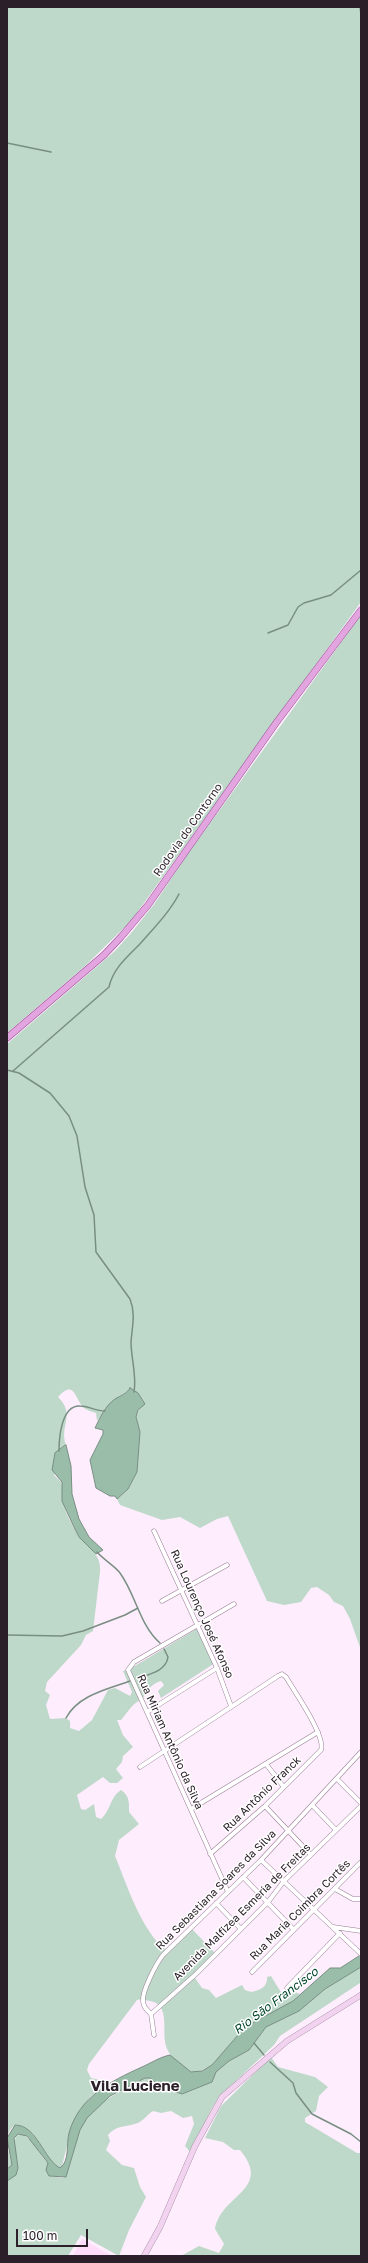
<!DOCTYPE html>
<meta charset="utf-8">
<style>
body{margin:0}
#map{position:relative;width:368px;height:2263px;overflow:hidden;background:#feedfc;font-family:"Golos Text",sans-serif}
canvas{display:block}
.frame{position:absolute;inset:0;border:8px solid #2b2029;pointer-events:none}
.scale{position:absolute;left:16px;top:2229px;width:72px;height:18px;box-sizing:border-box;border:2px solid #2b2029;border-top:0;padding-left:5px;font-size:12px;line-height:14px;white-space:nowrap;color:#2b2029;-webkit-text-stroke:3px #fff;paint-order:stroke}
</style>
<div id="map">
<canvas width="368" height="2263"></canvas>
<div class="frame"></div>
<div class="scale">100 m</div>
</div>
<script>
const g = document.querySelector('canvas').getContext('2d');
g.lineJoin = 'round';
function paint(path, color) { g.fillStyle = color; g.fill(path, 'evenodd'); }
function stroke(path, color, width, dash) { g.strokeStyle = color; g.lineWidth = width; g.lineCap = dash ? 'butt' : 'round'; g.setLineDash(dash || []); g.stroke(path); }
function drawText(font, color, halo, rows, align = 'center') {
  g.font = font + ' "Golos Text",sans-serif'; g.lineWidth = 3; g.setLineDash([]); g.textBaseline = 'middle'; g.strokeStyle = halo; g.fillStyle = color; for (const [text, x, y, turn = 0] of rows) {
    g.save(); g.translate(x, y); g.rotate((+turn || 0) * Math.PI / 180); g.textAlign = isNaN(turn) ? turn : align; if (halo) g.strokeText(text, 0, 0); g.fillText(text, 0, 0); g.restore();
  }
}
const built = new Path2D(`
 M82,2239L112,2256H73Z`);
const green = new Path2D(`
 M7,7H361V602L131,921L85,966L7,1033Z
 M361,615V1650L350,1619L343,1606L334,1602L329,1595L317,1587L311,1588L301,1602L284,1605L267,1601L228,1516L217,1519L200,1528L180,1517L162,1520L120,1505L117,1499L128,1489L137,1472L140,1432L136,1417L143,1400L134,1390C116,1395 108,1406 97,1421L96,1413C92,1412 87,1410 84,1408C75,1400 75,1378 58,1397C76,1414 59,1427 66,1445L63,1447L54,1475L61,1482C63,1489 62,1494 63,1500C63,1509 74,1530 80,1537C89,1549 102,1555 100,1572L93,1631L86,1635L81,1645L47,1682L45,1691L50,1695L46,1705L50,1719L66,1718L70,1721V1728L79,1731L92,1720L108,1690L115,1688L130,1696L132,1692L123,1671L133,1667L198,1628L215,1663L161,1698L158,1691L164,1685L161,1681C153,1683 145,1691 143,1699C132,1703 128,1712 121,1720H117L123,1735L133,1747L123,1756L122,1762L116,1769L123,1778L117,1783H110L103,1777L77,1795L81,1809L85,1810L94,1804L96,1817L101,1819C111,1810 110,1797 121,1790C130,1796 129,1803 129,1812L139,1824L119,1840L115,1856C127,1885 139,1924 162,1947L167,1950L191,1928L216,1954L193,1975L202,1988L209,1990L216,1998L242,1985L245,1990L251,1992C260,1990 268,1987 267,1977L271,1976L282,1994L295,1992L300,1994L293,2001L267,2017L245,2027L212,2065L196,2073C183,2070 166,2055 165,2041C163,2027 169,2004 150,2001C145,2000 141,1999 137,2000L89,2064L87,2070L91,2078L109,2082L90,2097L72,2125L62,2166L60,2168C44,2160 37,2125 15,2125C2,2134 9,2152 12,2165L7,2169V1044L115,951L132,932L155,903L187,855Z
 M361,1967L360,1983L280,2036L274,2045L218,2098L211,2110L191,2153L185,2146L194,2124L192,2116L183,2118L171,2111L161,2113L153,2111C148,2114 144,2120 138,2123C127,2127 116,2125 108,2135L110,2141L106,2150L122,2165L134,2168L140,2187L146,2197L129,2230L119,2256L81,2235L68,2256H7V2181L10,2179L17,2164L14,2143L16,2136L21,2134C34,2139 38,2154 48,2163L47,2167L49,2176L63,2178C74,2161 75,2135 86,2119C100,2097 126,2091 145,2078L151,2077L161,2087L182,2094L212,2082L216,2072L229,2061L249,2050L266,2027L299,2011L325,1989Z
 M271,2057L278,2067L315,2077L328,2087L319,2096L316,2111L305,2118V2122L357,2153H361V2256H181L199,2246L219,2253L224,2244L215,2229C221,2194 273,2190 240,2150H234L223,2142L205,2138L221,2106Z`);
const water = new Path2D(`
 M130,1388L138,1393L145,1404L138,1410L136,1417L140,1432L137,1472L128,1489L117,1499L115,1496H110L96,1488L90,1460L103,1434V1430L95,1428C100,1418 105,1406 115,1399C120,1396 128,1393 130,1388Z
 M66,1445L71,1466L72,1494L79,1519L89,1537L103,1550L96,1554L79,1537L73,1525L62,1501V1482L52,1470L55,1453Z
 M361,1955V1967L325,1989L299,2011L266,2027L249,2050L229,2061L216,2072L212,2082L182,2094L161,2087L150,2078H145L110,2096L87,2118L80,2130L66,2177L49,2176L46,2170L48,2163L27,2136L18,2134L14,2138L18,2168L16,2175L7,2181V2169L12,2165L7,2138L15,2125C37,2125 44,2160 60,2168C70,2161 66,2144 69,2133C79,2097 111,2081 142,2067C151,2063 160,2057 170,2055L191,2072L202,2071L212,2065L245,2027L293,2001L330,1968H340Z`);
const stream = new Path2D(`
 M360,7L361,15
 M7,143L51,152
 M268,633L288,625L298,607L304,603L331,595L361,570
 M7,1070L19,1073L50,1093L69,1116L77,1136L85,1187L94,1215L96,1252L130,1299C136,1314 132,1327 131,1342C131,1358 137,1376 134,1392
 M13,1071L109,987C113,969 126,958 139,945C153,929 169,913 179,894
 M59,1451C59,1439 61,1405 80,1406C88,1406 96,1411 105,1411
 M97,1552C104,1560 116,1567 120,1573C136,1595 140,1626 160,1643
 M7,1635L62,1636L83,1631L125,1615L138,1608
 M138,1678C150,1674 166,1671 168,1657L164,1649
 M66,1718C78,1695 108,1689 130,1681
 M254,2043L264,2055
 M270,2062L293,2083L296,2093L312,2114L351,2134L361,2142
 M7,2211V2236`);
const minor = new Path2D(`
 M154,1531L217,1668L231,1706
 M162,1601L227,1565
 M147,1712L217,1668
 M266,1764L283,1786
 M140,1767L278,1676L282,1674L286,1677C294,1691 326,1736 321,1750L265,1806L210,1854
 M337,1779L361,1803
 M312,1805L336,1830
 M265,1806L311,1855
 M191,1809L318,1732
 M261,1860L361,1954
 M243,1877L294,1930
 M335,1889L353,1899H361
 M228,1892L128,1670L134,1662L234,1604
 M216,1903L241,1929
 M333,1927L361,1931
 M252,1972L361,1862
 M287,1988L340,1933
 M151,2014C147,2010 143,2007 143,2001C142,1991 156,1964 163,1955L261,1860L361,1752
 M154,2035L151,2014L196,1974L268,1902L284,1881L361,1806`);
const secondary = new Path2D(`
 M144,2256L160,2227L195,2146L222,2097L287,2041L361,1995`);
const primary = new Path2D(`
 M7,1038L104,955L121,937L148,905L276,723L361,610`);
const streetNames = [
 ["Rodovia do Contorno",188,830,-55],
 ["Rua Lourenço José Afonso",202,1614,66],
 ["Rua Miriam Antônio da Silva",170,1742,66],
 ["Rua Antônio Franck",262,1794,-44],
 ["Rua Sebastiana Soares da Silva",216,1890,-45],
 ["Rua Maria Coimbra Cortês",300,1910,-45],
 ["Avenida Malfizea Esmeria de Freitas",242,1912,-45]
];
const waterNames = [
 ["Rio São Francisco",276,2001,-37]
];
const districtNames = [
 ["Vila Luciene",135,2086]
];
paint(built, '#ffdcfa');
paint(green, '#bed9ca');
paint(water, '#9abda9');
stroke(water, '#798e83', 1);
stroke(stream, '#798e83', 1.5);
stroke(minor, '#977e94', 5);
stroke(secondary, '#977e94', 6);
stroke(primary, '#974f92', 7);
stroke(minor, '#fff', 4);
stroke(secondary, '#f1d2ef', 5.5);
stroke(primary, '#e3a5df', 6);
drawText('11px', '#2b2029', '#fff', streetNames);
drawText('italic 12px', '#00462b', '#fff', waterNames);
drawText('bold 15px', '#2b2029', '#fff', districtNames);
</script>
